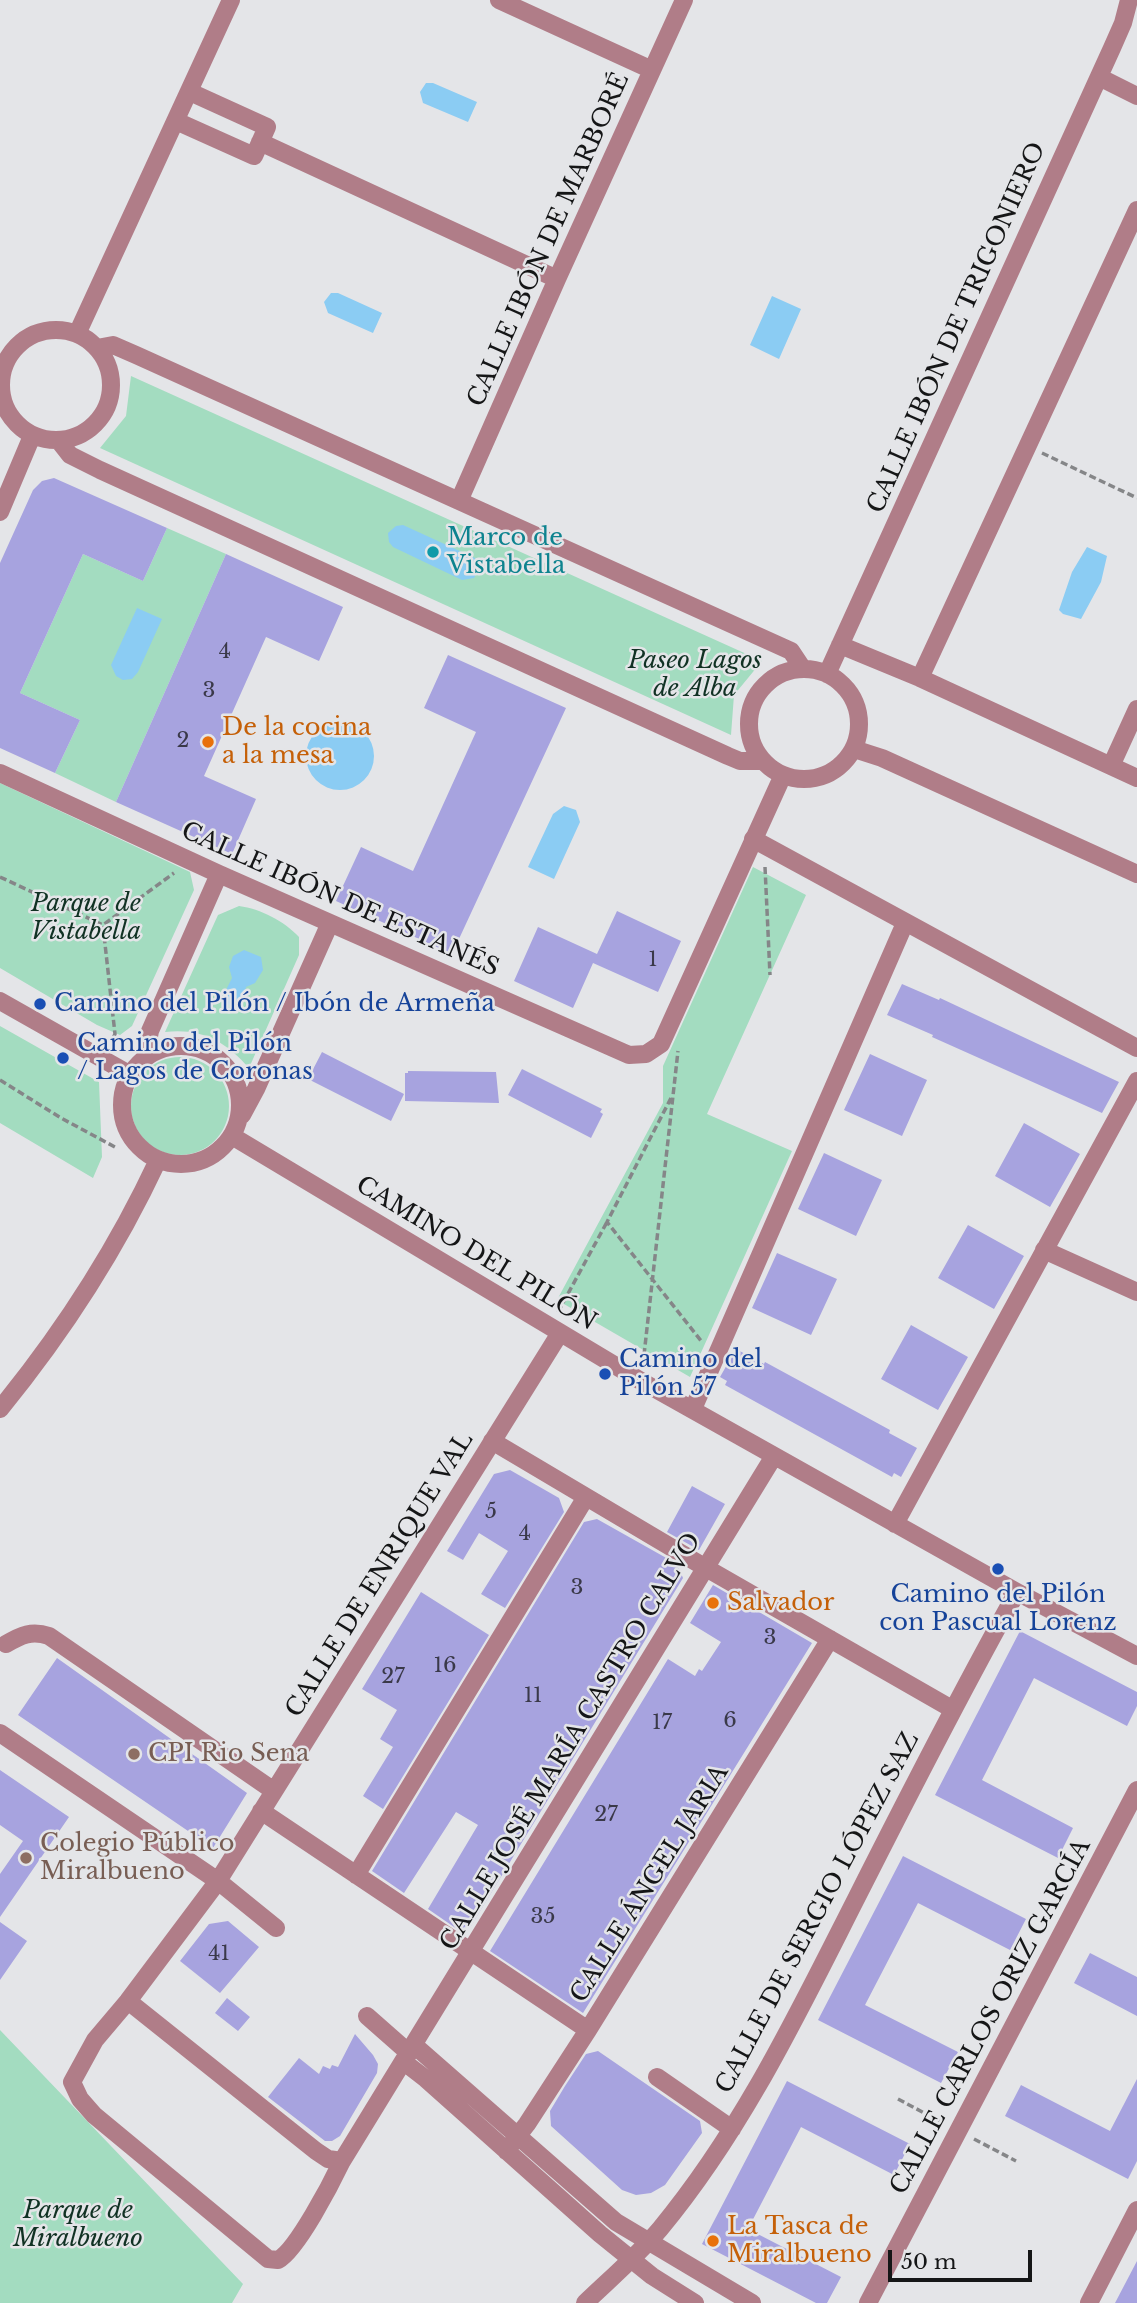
<!DOCTYPE html>
<meta charset="utf-8">
<style>
body{margin:0}
#map{position:relative;width:1137px;height:2303px;overflow:hidden;background:#e4e5e8;font-family:"Libre Baskerville",serif}
canvas{display:block}
.scale{position:absolute;left:888px;top:2250px;width:144px;height:32px;box-sizing:border-box;border:4px solid #151617;border-top:0;padding-left:9px;font-size:21px;line-height:24px;white-space:nowrap;color:#151617;-webkit-text-stroke:5px #e4e5e8;paint-order:stroke}
</style>
<div id="map">
<canvas width="1137" height="2303"></canvas>
<div class="scale">50 m</div>
</div>
<script>
const g = document.querySelector('canvas').getContext('2d');
g.lineJoin = 'round';
function paint(path, color) { g.fillStyle = color; g.fill(path, 'evenodd'); }
function stroke(path, color, width, dash) { g.strokeStyle = color; g.lineWidth = width; g.lineCap = dash ? 'butt' : 'round'; g.setLineDash(dash || []); g.stroke(path); }
function drawText(font, color, halo, rows, align = 'center') {
  g.font = font + ' "Libre Baskerville",serif'; g.lineWidth = 5; g.setLineDash([]); g.textBaseline = 'middle'; g.strokeStyle = halo; g.fillStyle = color; for (const [text, x, y, turn = 0] of rows) {
    g.save(); g.translate(x, y); g.rotate((+turn || 0) * Math.PI / 180); g.textAlign = isNaN(turn) ? turn : align; if (halo) g.strokeText(text, 0, 0); g.fillText(text, 0, 0); g.restore();
  }
}
const green = new Path2D(`
 M131,376L762,661L734,695L731,735L100,448L126,416Z
 M167,528L226,554L116,802L55,773L80,720L20,693L83,554L143,581Z
 M0,783L190,872L194,890L132,1026L120,1035L97,1025L0,968Z
 M753,867L806,895L707,1114L792,1151L690,1377L557,1300L663,1103V1066Z
 M239,906C261,909 284,921 299,937V955L249,1068C225,1041 202,1028 165,1032L218,915Z
 M0,1026L99,1082L102,1157L93,1178L0,1123Z
 M131 1106a49 49 0 1 1 98 0a49 49 0 1 1-98 0Z
 M0,2030L243,2284L232,2303H0Z`);
const water = new Path2D(`
 M426,83H433L477,102L468,122L423,103L420,92Z
 M331,293H338L382,313L373,333L328,313L324,302Z
 M772,296L801,309L779,359L750,345Z
 M403,525L475,558L478,571L474,578L462,580L393,547L389,542L388,533L396,526Z
 M1087,547L1107,556L1101,582L1081,619L1063,614L1059,610L1072,572Z
 M137,608L162,619L138,672L132,679L123,680L116,676L111,665Z
 M306 756a34 34 0 1 1 68 0a34 34 0 1 1-68 0Z
 M564,806L576,810L580,822L554,879L528,867L553,814Z
 M244,950L261,957L263,970L255,983L246,987L244,998L238,1001L234,1007L226,1003L228,997L225,992L232,978L229,967L233,956Z`);
const building = new Path2D(`
 M54,478L167,528L143,581L83,554L20,693L80,720L55,773L0,748V563L33,490L42,481Z
 M226,554L343,607L319,661L266,637L204,776L256,799L232,854L116,802Z
 M448,655L566,708L452,954L336,901L361,847L413,871L476,732L424,708Z
 M617,911L681,941L658,992L593,963L573,1008L514,981L538,927L597,954Z
 M902,984L939,1000L940,998L1119,1082L1102,1113L932,1037L933,1035L887,1015Z
 M322,1052L404,1094L391,1121L308,1079Z
 M870,1054L927,1080L902,1136L844,1110Z
 M522,1069L602,1109L600,1112L603,1114L591,1138L508,1095Z
 M408,1071L496,1072L499,1103L405,1101V1073H408Z
 M1024,1123L1080,1154L1050,1207L995,1176Z
 M824,1153L882,1180L856,1236L798,1209Z
 M968,1225L1024,1256L994,1309L938,1278Z
 M777,1253L837,1279L811,1335L752,1308Z
 M911,1325L968,1357L938,1410L881,1379Z
 M736,1349L764,1364L765,1362L890,1430L889,1433L917,1448L901,1477L894,1473L892,1477L725,1385L727,1381L720,1377Z
 M510,1470L559,1498L564,1512L505,1608L481,1594L508,1551L479,1533L463,1560L447,1551L494,1474Z
 M692,1486L725,1504L699,1550L667,1532Z
 M597,1519L677,1564L683,1578L471,1926L457,1929L428,1909L478,1825L456,1812L404,1893L372,1871L584,1522Z
 M713,1585L812,1643L583,2013L490,1951L668,1659L695,1676L699,1669L702,1671L721,1642L690,1623Z
 M421,1592L489,1635L383,1809L363,1796L393,1747L380,1739L397,1710L362,1689Z
 M1020,1631L1137,1692V1706L1127,1726L1034,1678L982,1780L1073,1828L1058,1858L935,1795Z
 M57,1658L247,1793L213,1848L18,1715Z
 M0,1770L69,1817L0,1917V1874L23,1841L0,1825Z
 M903,1856L1026,1919L1010,1950L918,1903L865,2005L958,2052L941,2083L818,2020Z
 M228,1921L259,1947L220,1993L180,1961L209,1924Z
 M0,1922L27,1941L0,1980Z
 M1090,1953L1137,1977V2016L1074,1983Z
 M227,1998L250,2017L238,2031L215,2013Z
 M355,2034L373,2055L378,2064L377,2073L340,2136L332,2141H325L268,2097L299,2058L319,2074L323,2066L330,2069L332,2065L338,2067Z
 M598,2051L700,2121L702,2133L665,2185L651,2193L636,2195L622,2190L551,2126L550,2111L565,2086L586,2054Z
 M1137,2079V2161L1128,2179L1005,2116L1021,2085L1110,2131Z
 M787,2081L910,2144L894,2175L801,2127L748,2229L841,2277L827,2303H816L702,2244Z
 M1137,2261V2303H1115Z`);
const path = new Path2D(`
 M1042,453L1137,498
 M765,867L770,975
 M0,877L103,925L174,873
 M103,926L115,1034L111,1042
 M0,1080L61,1118L115,1147
 M671,1098L607,1222L702,1342
 M558,1312L607,1222
 M644,1355L678,1051
 M898,2099L943,2123
 M974,2139L1016,2161`);
const minor = new Path2D(`
 M499,0L652,70
 M1099,77L1137,96
 M176,121L254,156L267,127L190,92
 M260,142L557,279
 M1 385a55 55 0 1 1 110 0a55 55 0 1 1-110 0Z
 M77,334L231,0
 M97,348L113,345L136,355L791,651L803,669
 M59,441L70,455L100,470L728,756L740,761H763
 M459,501L557,279L684,0
 M0,512L32,436
 M840,645L920,678L1137,778
 M749 724a55 55 0 1 1 110 0a55 55 0 1 1-110 0Z
 M827,674L1112,48L1123,23L1129,0
 M920,678L1137,210
 M854,749L882,758L1137,874
 M1111,766L1137,709
 M0,773L219,874L629,1055L646,1054L661,1044L783,775
 M753,839L1137,1048
 M0,1001L129,1074
 M122 1105a59 59 0 1 1 118 0a59 59 0 1 1-118 0Z
 M145,1057L150,1031L219,874
 M242,1115L256,1089L330,923
 M232,1136L641,1381L1017,1592L1137,1656
 M1044,1250L1137,1292
 M560,1333L218,1881L128,2001L95,2040L72,2082L80,2099L94,2115L268,2259L278,2260C297,2250 332,2182 342,2161L774,1456
 M0,1409C63,1332 116,1250 158,1160
 M693,1409L905,923
 M492,1441L706,1568L952,1709
 M895,1524L1137,1081
 M6,1644C21,1635 32,1630 49,1636L274,1791
 M0,1733L218,1881L276,1928
 M261,1811L588,2030
 M356,1875L586,1497
 M128,2001L316,2151L328,2159L342,2161
 M367,2016L409,2053
 M414,2045L616,2222L752,2303
 M404,2062L426,2079L600,2234L652,2276L695,2303
 M657,2077L732,2129
 M506,2151L527,2124L588,2030L830,1639
 M585,2303C610,2279 637,2256 660,2229C743,2129 799,2011 857,1897C909,1794 961,1692 1017,1592
 M868,2303L1137,1790
 M1089,2303L1137,2210`);
const markers = [
 [433,552,7,"#0f9aa8"],
 [208,742,7,"#e8710a"],
 [40,1004,7,"#1a4fb4"],
 [63,1058,7,"#1a4fb4"],
 [605,1374,7,"#1a4fb4"],
 [998,1569,7,"#1a4fb4"],
 [713,1603,7,"#e8710a"],
 [134,1754,7,"#8d6e63"],
 [26,1858,7,"#8d6e63"],
 [713,2241,7,"#e8710a"]
];
const numberNames = [
 ["4",225,652],
 ["3",209,691],
 ["2",183,741],
 ["1",653,960],
 ["5",491,1512],
 ["4",525,1534],
 ["3",577,1588],
 ["3",770,1638],
 ["16",445,1666],
 ["27",393,1677],
 ["11",533,1696],
 ["6",730,1721],
 ["17",662,1723],
 ["27",606,1815],
 ["35",543,1917],
 ["41",219,1954]
];
const streetNames = [
 ["CALLE IBÓN DE MARBORÉ",549,240,-66],
 ["CALLE IBÓN DE TRIGONIERO",957,328,-66],
 ["CALLE IBÓN DE ESTANÉS",340,900,24],
 ["CAMINO DEL PILÓN",476,1254,31],
 ["CALLE DE ENRIQUE VAL",380,1575,-58],
 ["CALLE JOSÉ MARÍA CASTRO CALVO",571,1742,-59],
 ["CALLE ÁNGEL JARIA",650,1884,-58],
 ["CALLE DE SERGIO LÓPEZ SAZ",818,1913,-62],
 ["CALLE CARLOS ORIZ GARCÍA",991,2017,-62]
];
const cultureNames = [
 ["Marco de",447,538],
 ["Vistabella",447,566]
];
const parkNames = [
 ["Paseo Lagos",695,661],
 ["de Alba",695,689],
 ["Parque de",86,904],
 ["Vistabella",86,932],
 ["Parque de",78,2211],
 ["Miralbueno",78,2239]
];
const foodNames = [
 ["De la cocina",222,728],
 ["a la mesa",222,756],
 ["Salvador",727,1603],
 ["La Tasca de",727,2227],
 ["Miralbueno",727,2255]
];
const transitNames = [
 ["Camino del Pilón / Ibón de Armeña",54,1004],
 ["Camino del Pilón",77,1044],
 ["/ Lagos de Coronas",77,1072],
 ["Camino del",619,1360],
 ["Pilón 57",619,1388],
 ["Camino del Pilón",998,1595,"center"],
 ["con Pascual Lorenz",998,1623,"center"]
];
const educationNames = [
 ["CPI Rio Sena",148,1754],
 ["Colegio Público",40,1844],
 ["Miralbueno",40,1872]
];
paint(green, '#a3dcc0');
paint(water, '#8bccf3');
paint(building, '#a7a3df');
stroke(path, '#858688', 3.5, [7, 3.5]);
stroke(minor, '#b07d88', 18);
for (const [x, y, r, color] of markers) { const dot = new Path2D(); dot.arc(x, y, r, 0, 2 * Math.PI); g.fillStyle = color; g.fill(dot); stroke(dot, '#e4e5e8', 2.5); }
drawText('21px', '#3a3949', null, numberNames);
drawText('24px', '#151617', '#e4e5e8', streetNames);
drawText('24px', '#0d838f', '#e4e5e8', cultureNames, 'left');
drawText('italic 24px', '#113224', '#e4e5e8', parkNames);
drawText('24px', '#c56008', '#e4e5e8', foodNames, 'left');
drawText('24px', '#164399', '#e4e5e8', transitNames, 'left');
drawText('24px', '#785e54', '#e4e5e8', educationNames, 'left');
</script>
